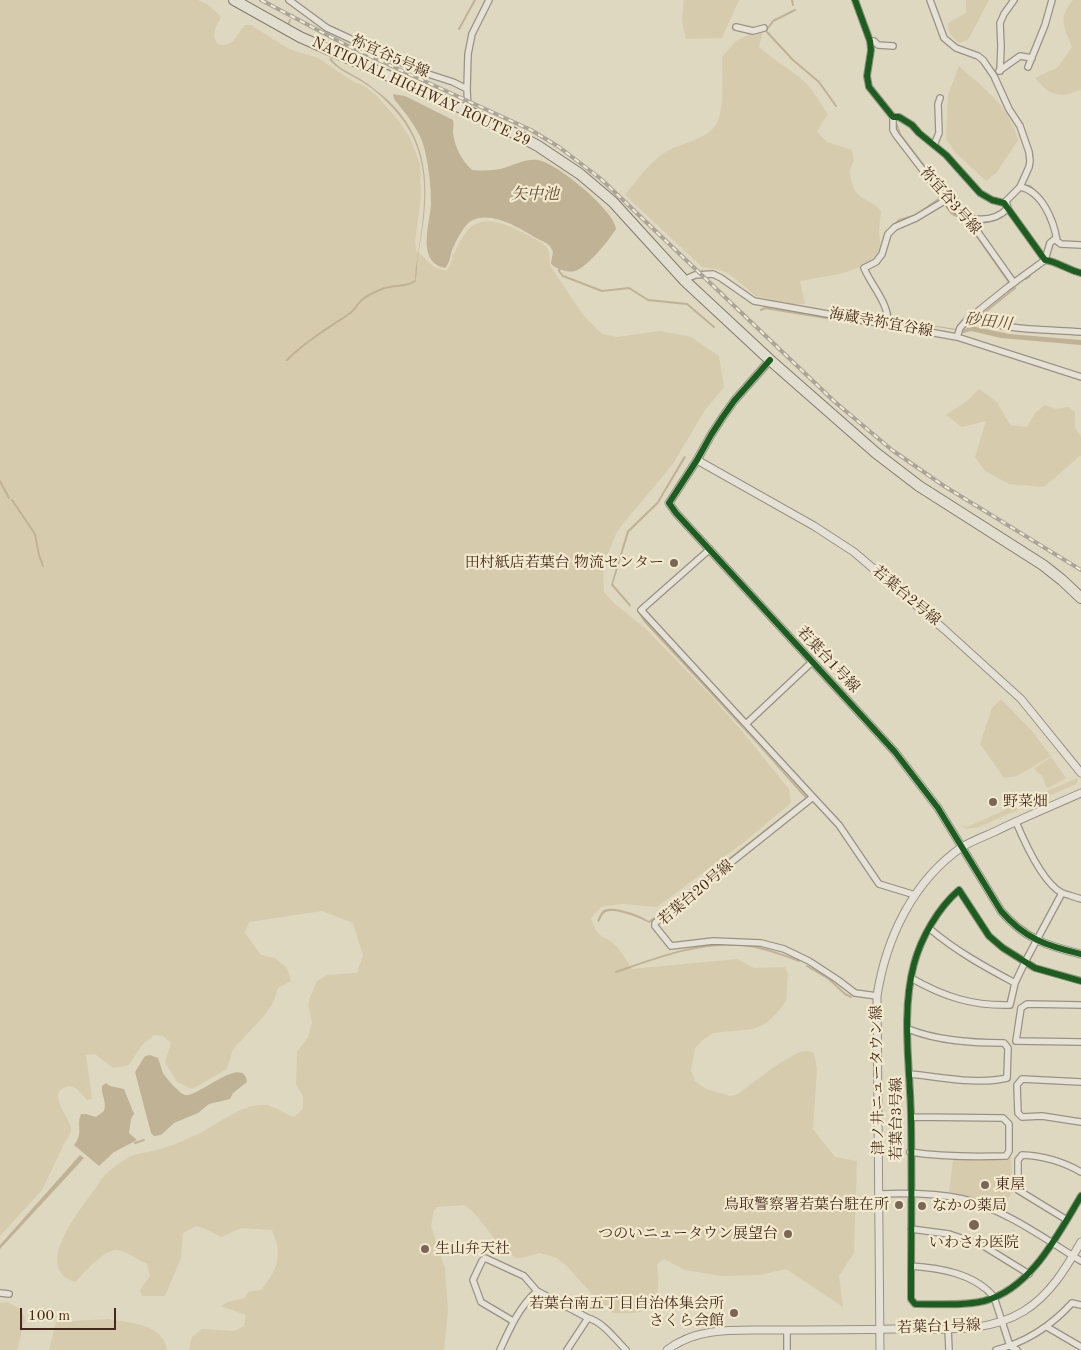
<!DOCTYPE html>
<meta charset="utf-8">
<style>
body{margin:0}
#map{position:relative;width:1081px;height:1350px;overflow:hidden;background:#ded8c1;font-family:"Old Standard TT",serif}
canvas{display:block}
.scale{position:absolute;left:20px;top:1308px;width:96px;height:22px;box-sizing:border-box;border:2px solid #46291d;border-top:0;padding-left:6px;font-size:15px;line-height:18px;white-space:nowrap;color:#46291d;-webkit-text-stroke:4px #f2eace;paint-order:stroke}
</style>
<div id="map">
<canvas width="1081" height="1350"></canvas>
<div class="scale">100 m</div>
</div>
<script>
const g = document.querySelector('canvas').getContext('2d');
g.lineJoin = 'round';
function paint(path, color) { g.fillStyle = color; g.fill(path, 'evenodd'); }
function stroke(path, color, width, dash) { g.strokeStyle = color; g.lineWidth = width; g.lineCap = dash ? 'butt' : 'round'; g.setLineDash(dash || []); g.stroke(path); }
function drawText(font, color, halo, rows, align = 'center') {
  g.font = font + ' "Old Standard TT","Noto Serif JP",serif'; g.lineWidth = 4.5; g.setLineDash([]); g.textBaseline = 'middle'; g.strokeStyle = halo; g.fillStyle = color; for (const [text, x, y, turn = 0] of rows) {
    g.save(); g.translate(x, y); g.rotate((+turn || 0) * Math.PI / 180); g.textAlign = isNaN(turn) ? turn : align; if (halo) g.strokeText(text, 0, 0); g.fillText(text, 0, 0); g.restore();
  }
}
const green = new Path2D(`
 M0,0H198L209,5L221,17C216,27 210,36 219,45C236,46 235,35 245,25H251L289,49L318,58L354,82L363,85L377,96L399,121L410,138L420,164L421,197L415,242L416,250L434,267L446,271C451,266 451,260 454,254C457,246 462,237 468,230C485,211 513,228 531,237C537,240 544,243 547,248C551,254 548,261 551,267L583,315L602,334L617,337L660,331L691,337L719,356L724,387L705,410L673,464L622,525L616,534L603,566L604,592L614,603L645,628L712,697L742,731L789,789L791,803L743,843L657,907L623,904L601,907L591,918C599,943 605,933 618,948C623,954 627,962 632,969L737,959L754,968L785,967L788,975L786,1001L776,1014L765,1024L753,1029L713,1033L703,1040L695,1048L691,1071L695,1081L706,1089L730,1096L738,1094L775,1066L799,1052L809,1051L814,1053L817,1069L813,1129L835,1157L857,1161L854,1253L839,1276L843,1307L786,1269L759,1275L722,1276L685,1270L664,1259L657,1264C659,1282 662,1304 640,1312C633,1314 621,1313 613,1313L589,1291L567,1266L555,1257L539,1253L521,1258H516L508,1252L493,1237L476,1215L465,1205L437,1207L434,1210L431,1226L445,1269L448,1310L444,1350H189L192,1337L202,1329L234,1331L244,1326L246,1315L221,1306L228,1302L245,1298L248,1292L261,1290C278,1269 283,1256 272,1230L241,1228L221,1237L206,1229L196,1226L183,1233L181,1258L165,1296H142L140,1290L150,1276L147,1264C138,1260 128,1252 118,1250C105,1248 83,1273 76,1282C31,1269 80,1210 95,1189C98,1186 100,1180 103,1177C110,1169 122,1161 131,1156C139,1153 149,1152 157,1150C168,1147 179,1143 189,1138C214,1129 238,1103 266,1105C274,1106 285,1114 294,1117L303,1109V1096L296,1084L297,1052L308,1037L312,1023L308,1004L311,995L317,981L327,975L357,973L363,955L353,923L322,911L249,922L245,933L261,955L275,958L287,968L291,981L278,988L273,1003L264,1016L233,1049L227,1069L192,1089L177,1082L165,1062L171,1043L163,1036L154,1035L142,1045L129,1065L113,1068L95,1054L86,1055L92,1096L91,1099L87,1100C81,1094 75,1083 65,1087C47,1094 70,1118 71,1129C71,1134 69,1137 66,1140L42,1190L0,1236Z
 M684,0H739L722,38L686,39L682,20Z
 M966,0H989L968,40L959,43C952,37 947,32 948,23L966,13Z
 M1073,0H1081V90C1058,98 1052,97 1035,78L1058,67L1072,47C1065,28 1057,18 1073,0Z
 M764,26L759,47C774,61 793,70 807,84C815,93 821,105 828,114L817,131L827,142L852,150L854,161L849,171C851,177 852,185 855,191C860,199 874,202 881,211C881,217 879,224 879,230C879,235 881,241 880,245C874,274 823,276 800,281L805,304H793L756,296L728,273L716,269L702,267L625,195C636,181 649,163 664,153C680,143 703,141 715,126C725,114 722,73 722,57L736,41Z
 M959,66C969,76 980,83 989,93C1003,105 1013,122 1018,140L997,172L986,181L956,153L946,139L948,95Z
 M979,389L997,402L1010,425L1027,427L1035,413L1045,405L1056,409L1068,407L1075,412V427L1081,437V455L1044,487L1009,484L985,471L975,457L986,421L962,427L946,415L967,401Z
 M1001,699L1031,730L1051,756L1017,776L1004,778L980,744L992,708Z
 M1051,757L1066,778L1048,788L1045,785L1043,777L1034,769Z
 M1077,778L1078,780L1076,784L979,827L967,829L960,825L967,827Z
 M1003,1158V1162L1004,1158H1011L1013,1191L1001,1209L971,1197L949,1192L953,1160Z
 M7,1302L22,1310L25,1320L17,1350H0V1303Z
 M108,1319C130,1323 163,1323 167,1350H49L56,1322Z`);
const water = new Path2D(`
 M331,58C338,69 351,73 362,80C371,86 381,94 389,101C434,145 429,199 418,256C416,265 418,274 415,282C415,264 420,245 422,226C428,177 424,138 387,102C380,95 372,88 364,83C352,75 338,71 329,59Z
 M393,94L405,96L453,120C454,124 453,128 453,132C454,146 462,161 472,170C483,171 496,171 507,167C517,164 525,159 537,160C555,161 616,212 616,229C609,240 588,267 575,271C567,273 558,269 552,265L551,263L553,252C550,243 544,242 536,238C520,228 490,210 471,221C463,226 456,241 452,250C450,256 450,263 445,268C416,262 430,224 431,204C431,187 429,168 425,151C421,131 406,114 394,99Z
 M891,319L963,330L971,326L1009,334L1081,340V345L1001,338L971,331L964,333L955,330Z
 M684,456L686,457L658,504L629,532L613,584L631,605L630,607L611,585L627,531L657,502Z
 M637,611L807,797L649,923C640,918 615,908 606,912C602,914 601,918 599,922L597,921C599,917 600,913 604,910C614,905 640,915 649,921L805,798L760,747L644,622Z
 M150,1055L158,1058C160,1063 161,1068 163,1073C166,1078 179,1093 185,1095C198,1098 244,1053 247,1082L233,1093L230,1099L209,1104L198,1113L174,1123L161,1135L154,1136L151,1133L135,1072L145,1056Z
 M106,1083L110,1086L124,1089L134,1114L131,1119L129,1133L137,1140L114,1152L99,1166L74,1145C84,1133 76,1126 81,1114H86L96,1117L104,1111C107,1100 101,1096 102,1086Z
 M80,1155L84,1158L0,1249V1245Z`);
const stream = new Path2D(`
 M264,0L291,16L293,15
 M792,0L793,5
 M289,23L290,20
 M768,28L773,21L795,10
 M459,29L475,0
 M767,32L793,60L819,82L836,106
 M897,125L900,134L950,200
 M1024,185L1030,186L1038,194
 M947,207L951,213L966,221L1008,281
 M1047,217L1051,226
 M896,223L899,220L916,215L940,198
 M560,267L559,271L563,276L602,291L629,288L648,300L687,304L714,327
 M1026,279L1030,276
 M761,310L765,308L869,325
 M984,313L1015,288
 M287,360C305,342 328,328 349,314C354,311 357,304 362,300C367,295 375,292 382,289C393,284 406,288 415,281
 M0,481L9,498
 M12,500L35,534L39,555L43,566
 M807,966L829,979L845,994L851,997
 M616,972C656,958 700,941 743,945C762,947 781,954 799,961
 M135,1143L144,1140`);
const minor = new Path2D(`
 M289,0L327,28L422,72L453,82L467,89L468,111
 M855,0L870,41L871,50L867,76L869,87L893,117H899L912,125L919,133L946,155L980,193L992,200L1004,203L1045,260C1058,262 1068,270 1081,273
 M930,0L944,38L956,48L978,56L983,60L994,76L1009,109L1020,126L1029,152L1030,161L1029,167L1020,187
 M736,27L753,31L764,28
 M870,41H874L878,45L893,46
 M1028,67L1045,25L1052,0
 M999,71L1020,56L1032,58
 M1000,71L1001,46L1000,23L1004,14L1014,0
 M467,89L468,54L472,34L489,0
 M893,117V130L896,135L951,207L968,218L1014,283
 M934,145L939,133L938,104L940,98
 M968,218C983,221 997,220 1008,208L1006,201L1020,187C1042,191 1054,221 1057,241L1061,244L1081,245
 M684,280L695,275L713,274L721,278L754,301L957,337L1081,377
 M974,315C998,332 1051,329 1081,332
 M888,324C889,303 872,287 864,268L876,262L882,254L888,234L895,227L916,218L946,200
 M957,337L960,328L967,320L1008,287L1045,260L1050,243L1056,238
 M710,549L641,610L813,797
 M746,724L812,662
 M1016,822C1024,841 1043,883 1062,893C1068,895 1075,897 1081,899
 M930,929C956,951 985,967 1015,983
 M911,978C944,997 973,1006 1010,1005L1015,983L1025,962L1062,893
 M1081,981L1035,968L1003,948L989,936L959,890C938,908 921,938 914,964C901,1013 910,1067 911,1116C912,1177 911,1238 911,1299L915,1304C938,1304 962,1306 984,1301C1031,1289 1058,1234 1081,1196
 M877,996L855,993L838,980L809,961L784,949L761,943L713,941L671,946L655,926V923L813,797L839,825L879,884L915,895
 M1081,1005L1027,1004L1021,1008L1016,1041L1081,1042
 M908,1029C938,1041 972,1043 1004,1043L1008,1048L1007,1078C977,1085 941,1077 910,1074
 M1081,1082L1022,1079L1017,1085L1018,1113L1022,1117L1042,1116L1081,1122
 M910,1152C942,1157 973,1157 1006,1156L1009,1151V1124L1003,1118L911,1117
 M879,1194C907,1193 935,1193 963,1199C1002,1208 1047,1240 1081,1261
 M1067,1220L1018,1190V1160L1022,1155C1044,1156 1062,1161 1081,1172
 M911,1229L949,1234L982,1245L1029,1274
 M911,1266C939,1268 974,1273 994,1297L1010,1346L1017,1350
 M0,1293L9,1294
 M588,1318C603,1322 615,1339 626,1350
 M513,1321L481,1302L473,1280L482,1261L485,1258L524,1276L537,1291
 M1047,1327L1081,1347
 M948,1328L949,1350
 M787,1330V1350
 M500,1350C510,1328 519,1307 537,1291L588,1318L567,1350
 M996,1350C1027,1342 1051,1326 1072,1303L1081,1305`);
const tertiary = new Path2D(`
 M770,360L734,401L722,418L711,435L697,460L669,503L676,513L895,752L938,808L1001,911C1025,939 1047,946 1081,954
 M697,460L814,526L854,552L945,630L1021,699L1081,773
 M667,1350C696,1328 732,1330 765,1330C808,1330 851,1330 894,1329C937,1328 985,1335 1024,1311C1050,1295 1066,1268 1081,1242
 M880,1350L877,996C886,938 913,881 962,847C972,841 983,837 994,832C1022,818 1052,806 1081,793`);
const trunk = new Path2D(`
 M234,0L300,37L468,111L516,134L538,146L580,174L613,202L684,280L770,360L876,453L919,486L1043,565L1062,580L1081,598`);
const rail = new Path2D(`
 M261,0L348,46L531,130L559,147L601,179L835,402L892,450L944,486L1081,570`);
const cycleway = new Path2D(`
 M855,0L870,41L871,50L867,76L869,87L893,117H899L912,125L919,133L946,155L980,193L992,200L1004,203L1045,260C1058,262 1068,270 1081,273
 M770,360L734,401L722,418L711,435L697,460L669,503L676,513L895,752L938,808L1001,911C1025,939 1047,946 1081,954
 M1081,981L1035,968L1003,948L989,936L959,890C938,908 921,938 914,964C901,1013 910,1067 911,1116C912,1177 911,1238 911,1299L915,1304C938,1304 962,1306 984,1301C1031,1289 1058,1234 1081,1196`);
const markers = [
 [674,563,5,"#7b6656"],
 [993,802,5,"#7b6656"],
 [985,1185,5,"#7b6656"],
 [899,1205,5,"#7b6656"],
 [922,1206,5,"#7b6656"],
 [974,1225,6,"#7b6656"],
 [788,1234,5,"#7b6656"],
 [425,1249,5,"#7b6656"],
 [734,1313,5,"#7b6656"]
];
const streetNames = [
 ["祢宜谷5号線",390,57,24],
 ["NATIONAL HIGHWAY ROUTE 29",421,92,25],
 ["祢宜谷3号線",950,201,49],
 ["海蔵寺祢宜谷線",881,323,10],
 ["若葉台2号線",906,596,40],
 ["若葉台1号線",828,660,47],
 ["若葉台20号線",696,893,-40],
 ["津ノ井ニュータウン線",878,1080,-91],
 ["若葉台3号線",897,1119,-90],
 ["若葉台1号線",939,1327,-2]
];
const poiNames = [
 ["田村紙店若葉台 物流センター",664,563],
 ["野菜畑",1003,802,"left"],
 ["東屋",995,1185,"left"],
 ["鳥取警察署若葉台駐在所",889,1205],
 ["なかの薬局",932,1206,"left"],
 ["つのいニュータウン展望台",778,1234],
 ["いわさわ医院",974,1243,"center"],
 ["生山弁天社",435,1249,"left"],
 ["若葉台南五丁目自治体集会所",724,1304],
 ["さくら会館",724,1321]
];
const waterNames = [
 ["矢中池",535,195],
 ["砂田川",988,322,7]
];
paint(green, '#d6cbac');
paint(water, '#c0b294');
stroke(stream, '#c0b294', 2);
stroke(minor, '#999283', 8);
stroke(tertiary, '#999283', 9);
stroke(trunk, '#837b6e', 12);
stroke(minor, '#e5e1d6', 5.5);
stroke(tertiary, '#e5e1d6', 7);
stroke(trunk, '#e1ddcf', 10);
stroke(rail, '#aaa49a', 4);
stroke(rail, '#f2eace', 2, [5.5]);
stroke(cycleway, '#1b5e20', 6);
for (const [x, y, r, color] of markers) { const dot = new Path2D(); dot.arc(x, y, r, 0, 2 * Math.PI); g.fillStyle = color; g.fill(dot); stroke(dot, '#f2eace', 2); }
drawText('15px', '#46291d', '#f2eace', streetNames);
drawText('15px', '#46291d', '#f2eace', poiNames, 'right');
drawText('italic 16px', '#614736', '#f2eace', waterNames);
</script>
